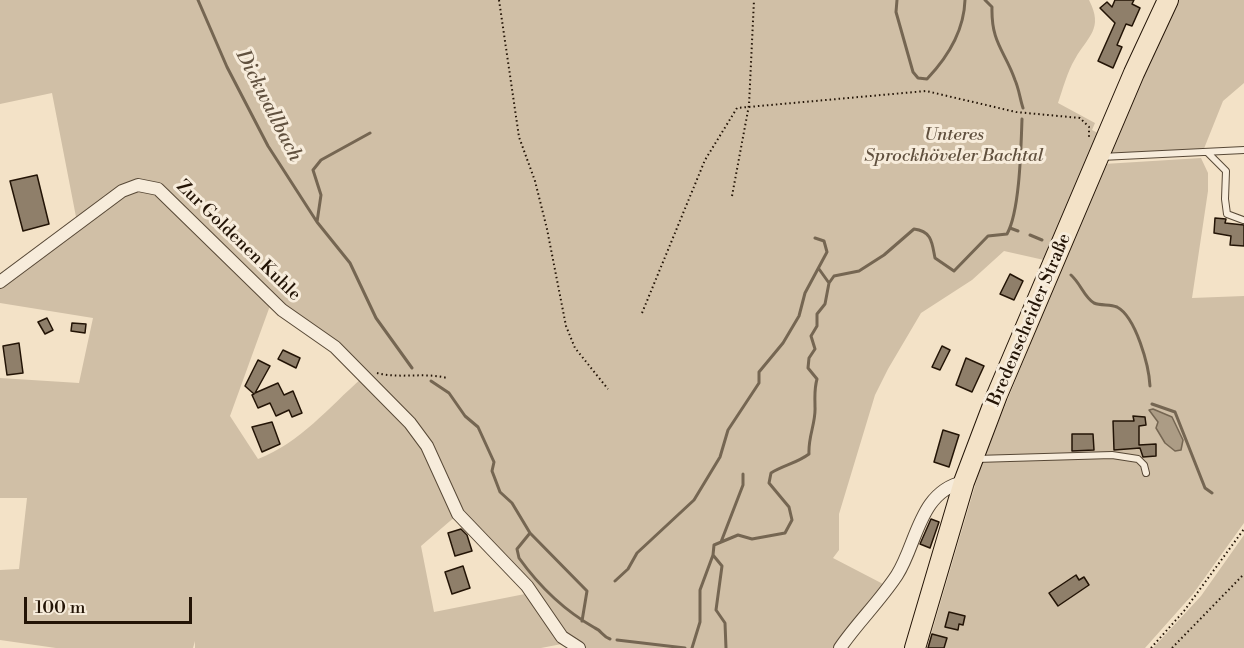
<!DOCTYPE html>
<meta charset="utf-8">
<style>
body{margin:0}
#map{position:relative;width:1244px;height:648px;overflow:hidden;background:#f3e2c7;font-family:"Libre Bodoni",serif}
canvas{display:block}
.scale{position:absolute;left:24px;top:597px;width:168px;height:27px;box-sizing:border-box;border:3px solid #231406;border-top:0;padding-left:8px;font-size:18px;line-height:21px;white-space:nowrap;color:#231406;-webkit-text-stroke:4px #f7ecdb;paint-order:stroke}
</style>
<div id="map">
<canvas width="1244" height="648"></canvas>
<div class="scale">100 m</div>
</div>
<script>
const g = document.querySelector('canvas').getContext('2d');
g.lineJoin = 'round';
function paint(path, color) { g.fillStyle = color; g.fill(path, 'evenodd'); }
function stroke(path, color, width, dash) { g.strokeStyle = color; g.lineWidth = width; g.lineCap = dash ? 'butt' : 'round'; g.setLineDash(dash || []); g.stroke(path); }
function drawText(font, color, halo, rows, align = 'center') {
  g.font = font + ' "Libre Bodoni",serif'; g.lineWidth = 6; g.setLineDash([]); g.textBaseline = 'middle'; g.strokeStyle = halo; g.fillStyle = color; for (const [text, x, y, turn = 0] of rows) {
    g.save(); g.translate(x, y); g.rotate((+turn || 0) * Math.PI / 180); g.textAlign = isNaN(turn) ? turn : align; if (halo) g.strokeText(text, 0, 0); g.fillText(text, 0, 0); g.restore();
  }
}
const green = new Path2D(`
 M0,0H1089C1104,29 1088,36 1075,59C1067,72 1063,89 1058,103L1095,123L1092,130L1100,134L1044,260L1004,251L972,280L921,313L888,369L875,395L839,514V550L833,558L885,585L836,648H574L567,643L541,648H195V641L193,648H56L0,640V570L19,569L27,498H0V378L79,383L93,318L0,303V286L118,198C133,189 141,187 158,192L271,303L230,416L258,459C300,443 329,407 362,378C386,401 415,425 431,455C442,475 444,497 457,515L421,546L434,612L530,593L562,635L547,610L453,503L432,451L409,421L339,345L291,315L176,199L151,182C121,182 99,204 77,222L52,93L0,104Z
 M1177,0H1244V83L1223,101L1203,151L1135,154L1109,153Z
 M1201,158L1208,173V191L1192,298L1244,296V523L1193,594L1145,648H927L982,462L1104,164Z
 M1244,535V648H1153L1201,596Z`);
const water = new Path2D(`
 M1153,409L1172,417L1183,440L1181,450L1175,451L1165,443L1156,428L1158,422L1149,410Z`);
const stream = new Path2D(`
 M198,0L227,67L268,146L317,222
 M897,0L896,12L913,72L918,78L927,79C947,58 964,31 965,0
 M985,0L992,7C991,43 1005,51 1015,80C1019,89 1020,99 1023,108
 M370,133L321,160L313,170L321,195L317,222L350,263L376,318L412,368
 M1010,228L1018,231
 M1030,235L1042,240
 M819,269L829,283
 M1071,275C1081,284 1084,297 1094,303C1101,306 1110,304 1117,307C1136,317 1149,366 1150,386
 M431,381L449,393L465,416L478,427L494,462L492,471L500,492L512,503L530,533L517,549L519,558C539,586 565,611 595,628C602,631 602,636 610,639
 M1152,404L1175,412L1205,488L1212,493
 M530,533L587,591L582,621
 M721,542L743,485V474
 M713,555L722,566L716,610L725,623L726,648
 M615,581L628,569L637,553L694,500L720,457L728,430L759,383V372L783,343L799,316L805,293L827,252L824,241L815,238
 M617,640L685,648
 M692,648L700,622V590L713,555L714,545L738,535L752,539L785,533L792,520L789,507L769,483L771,473C784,465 797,463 809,454C808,436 816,423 815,407C815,396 814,390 817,379L808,368L809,358L815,349L811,336L817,326V314L825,304L829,283L834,276L859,271L884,255L914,229C932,231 932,243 935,258L954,271L988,236L1007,234C1020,211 1021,146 1022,119`);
const building = new Path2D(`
 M1115,0H1134L1132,4L1140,8L1132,26L1126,24L1117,45L1122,47L1113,68L1098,61L1115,23L1100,8L1107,2L1112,7Z
 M37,175L49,224L23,231L10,181Z
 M1215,218L1226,219L1225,223L1244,225V246L1230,245L1231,236L1214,233Z
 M1010,274L1023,281L1014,300L1000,294Z
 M47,318L53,330L45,334L38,322Z
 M72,323L86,324L85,333L71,331Z
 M19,343L23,373L7,375L3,346Z
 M942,346L950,350L940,370L932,367Z
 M283,350L300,358L296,368L278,359Z
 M966,358L984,366L972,392L956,385Z
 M258,360L270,366L255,393L278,383L284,395L293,391L302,413L292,417L289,410L276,416L270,403L258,408L252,395L254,394L245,386Z
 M1133,416L1145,417L1146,425L1139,426V445L1156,444V456L1143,457L1140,448L1114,450L1113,421H1134Z
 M272,422L280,444L262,452L252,427Z
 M943,430L959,435L949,467L934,462Z
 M1072,434H1093L1094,450L1072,451Z
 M931,519L939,522L930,548L920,544Z
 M461,529L467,535L472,551L455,556L448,533Z
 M463,566L470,588L452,594L445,572Z
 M1076,575L1079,580L1084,577L1089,585L1058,606L1049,593Z
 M949,612L965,616L963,625L959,624L958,630L945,627Z
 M932,634L947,638L944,648H928Z`);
const path = new Path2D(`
 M499,0L519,137L535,181L547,229L566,326L575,348L608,389
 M732,196L749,105L754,0
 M642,313L705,160L737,108L926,91L1016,112L1080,118L1089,127V137
 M377,373C400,379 423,372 447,378
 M1151,648L1184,611L1244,529
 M1172,648L1244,574`);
const lane = new Path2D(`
 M1208,153L1226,171L1225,199L1227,214L1243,220
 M1101,157L1244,150
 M976,459L1112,455L1138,459L1144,465L1146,473`);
const street = new Path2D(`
 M0,282L122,191L138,185L158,189L282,310L335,347L410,423L427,446L458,514L527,586L562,637L579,648
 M840,648C857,623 880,601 897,575C917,544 919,491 964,482`);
const primary = new Path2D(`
 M915,648L964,482L997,395L1134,73L1168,0`);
const parkNames = [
 ["Unteres",954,136],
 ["Sprockhöveler Bachtal",954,157]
];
const streetNames = [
 ["Zur Goldenen Kuhle",238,241,44],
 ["Bredenscheider Straße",1030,320,-67]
];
const waterNames = [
 ["Dickwallbach",268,106,63]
];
paint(green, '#d0bfa6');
paint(water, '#ac9c85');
stroke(water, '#756652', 1.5);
stroke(stream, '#756652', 3);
paint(building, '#8f7f6a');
stroke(building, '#231406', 1.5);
stroke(lane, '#574836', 8);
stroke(street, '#574836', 14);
stroke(primary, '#231406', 22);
stroke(path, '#231406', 2, [1.5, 3]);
stroke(lane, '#f7ecdb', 6);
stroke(street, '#f7ecdb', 12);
stroke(primary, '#f3e2c7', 20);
drawText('italic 18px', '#60503e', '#f7ecdb', parkNames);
drawText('18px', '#231406', '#f7ecdb', streetNames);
drawText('italic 20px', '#61513f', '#f7ecdb', waterNames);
</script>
